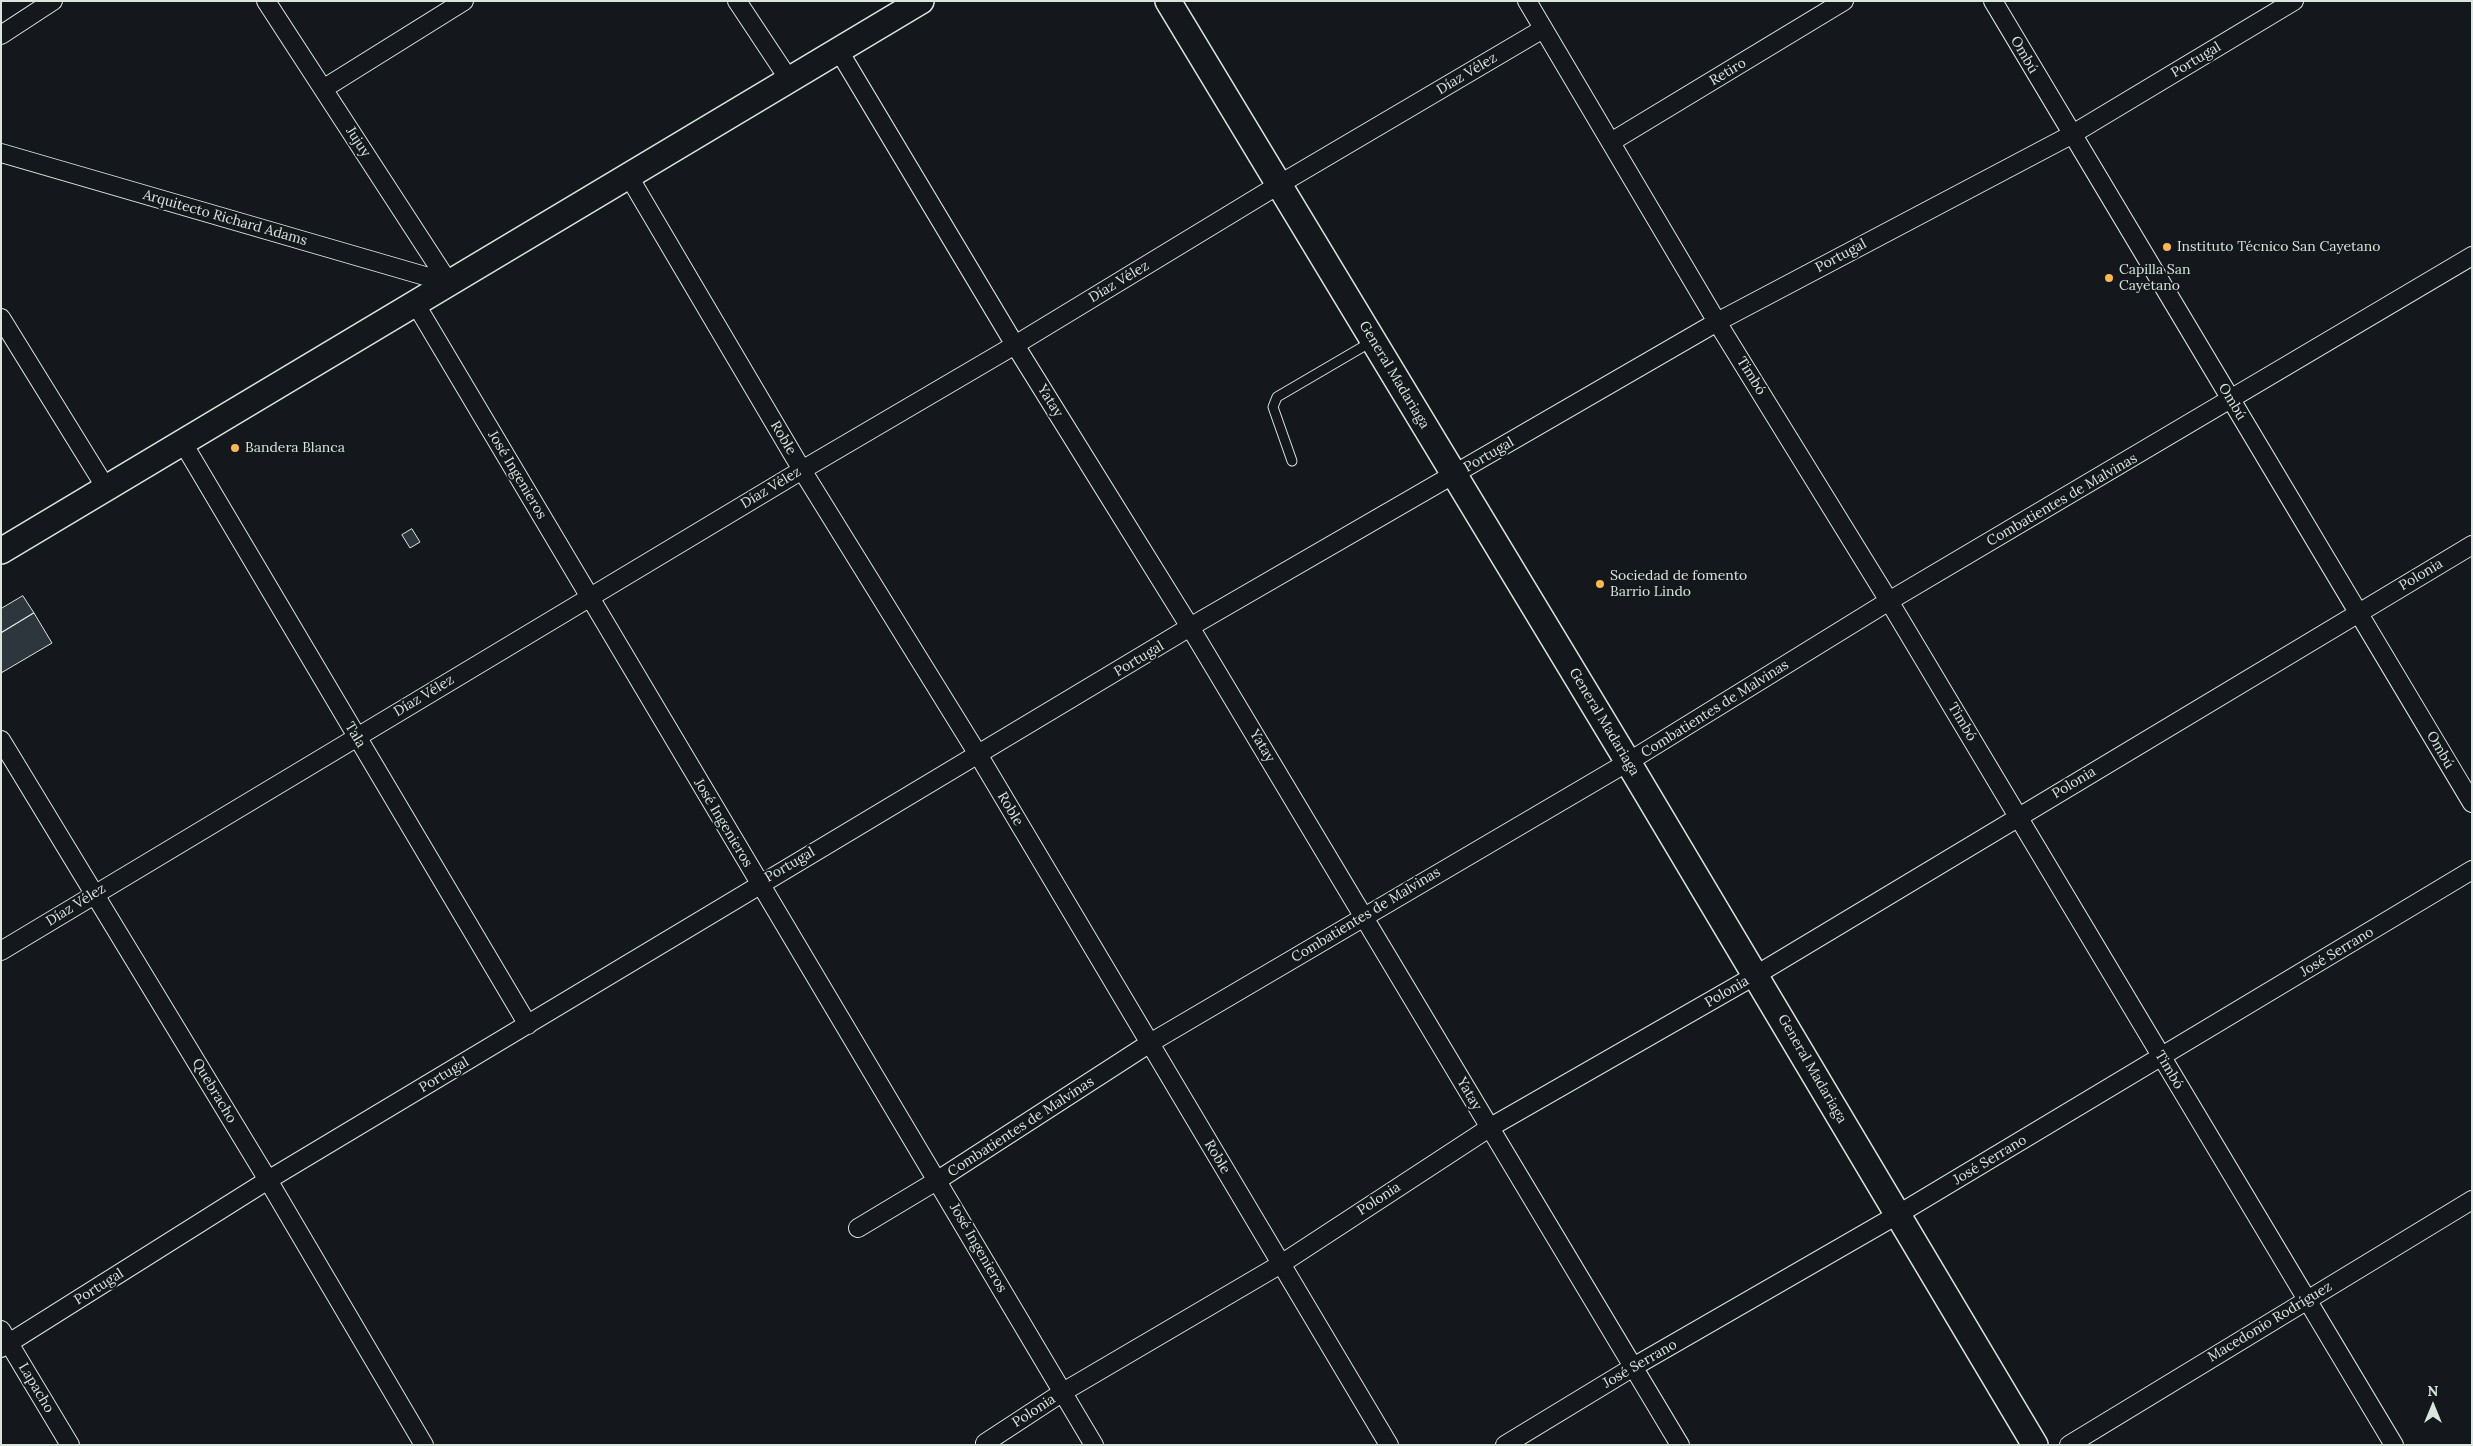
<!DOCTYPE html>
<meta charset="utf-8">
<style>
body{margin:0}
#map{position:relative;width:2473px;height:1446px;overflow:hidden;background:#14181c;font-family:Lora,serif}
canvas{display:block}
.frame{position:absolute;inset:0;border:2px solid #d8e6dc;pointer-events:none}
.north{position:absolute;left:2408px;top:1381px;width:50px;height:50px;-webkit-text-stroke:4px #14181c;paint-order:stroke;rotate:0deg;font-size:14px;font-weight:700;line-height:20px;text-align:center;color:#d8e6dc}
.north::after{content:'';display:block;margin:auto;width:18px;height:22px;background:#d8e6dc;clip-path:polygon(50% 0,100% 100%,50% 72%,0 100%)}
</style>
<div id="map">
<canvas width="2473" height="1446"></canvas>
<div class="frame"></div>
<div class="north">N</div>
</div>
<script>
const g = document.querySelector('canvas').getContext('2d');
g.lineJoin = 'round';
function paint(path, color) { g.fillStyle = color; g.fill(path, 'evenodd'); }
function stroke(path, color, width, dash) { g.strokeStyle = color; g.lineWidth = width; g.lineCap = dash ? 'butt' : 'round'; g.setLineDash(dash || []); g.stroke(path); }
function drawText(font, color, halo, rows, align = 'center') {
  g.font = font + ' Lora,serif'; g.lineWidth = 4; g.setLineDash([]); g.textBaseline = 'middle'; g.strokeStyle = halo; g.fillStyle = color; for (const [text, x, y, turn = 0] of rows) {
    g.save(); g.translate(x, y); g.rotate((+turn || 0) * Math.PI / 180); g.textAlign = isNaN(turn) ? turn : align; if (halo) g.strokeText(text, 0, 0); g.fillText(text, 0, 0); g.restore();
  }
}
const building = new Path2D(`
 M412,529L420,542L410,548L402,535Z
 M23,596L34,613L1,633V609Z
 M34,613L52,643L1,673V633Z`);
const lane = new Path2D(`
 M1292,461L1273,407L1277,397L1371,342`);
const street = new Path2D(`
 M266,1L449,283
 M737,1L790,81
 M1527,1L1717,322L1889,601L2394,1445
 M1993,1C2151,270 2314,534 2472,803
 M1,35L53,1
 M839,51L1015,345L1190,627L1680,1445
 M323,89L464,1
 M1611,142L1844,1
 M1,153L449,283
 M628,175L802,470L979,756L1389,1445
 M415,303L1094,1445
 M1,318L106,488
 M183,443L528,1025
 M1,740L268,1180L424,1445
 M1,951L802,470L1015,345L1280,184L1543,29
 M858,1228L938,1180L1150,1043L1628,762L1889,601L2472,256
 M1,1330L70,1445
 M1,1348L268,1180L1190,627L1717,322L2071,135L2294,1
 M985,1443L1063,1392L1281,1264L1489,1128L1756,975L2472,545
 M1505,1445L1635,1366L1897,1215L2472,870
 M2069,1445L2472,1200`);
const secondary = new Path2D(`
 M1168,1L1628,762L2035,1445
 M1,551L921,1`);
const markers = [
 [2167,247,5,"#ffb74d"],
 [2109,278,5,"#ffb74d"],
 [235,448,5,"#ffb74d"],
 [1600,584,5,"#ffb74d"]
];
const streetNames = [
 ["Ombú",2024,55,60],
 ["Portugal",2196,60,-31],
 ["Retiro",1728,72,-31],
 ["Díaz Vélez",1467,74,-31],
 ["Jujuy",358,142,57],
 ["Arquitecto Richard Adams",225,218,16],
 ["Portugal",1841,256,-28],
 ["Díaz Vélez",1119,282,-31],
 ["General Madariaga",1394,375,59],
 ["Timbó",1751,376,58],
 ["Yatay",1050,401,58],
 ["Ombú",2232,402,59],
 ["Roble",783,438,59],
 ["Portugal",1489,455,-30],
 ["José Ingenieros",517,475,59],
 ["Díaz Vélez",771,488,-31],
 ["Combatientes de Malvinas",2062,500,-30],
 ["Polonia",2421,575,-31],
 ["Portugal",1139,659,-31],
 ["Díaz Vélez",424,696,-31],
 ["Combatientes de Malvinas",1715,709,-32],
 ["General Madariaga",1604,722,59],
 ["Timbó",1962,722,59],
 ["Tala",355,735,59],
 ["Yatay",1262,746,59],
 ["Ombú",2440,750,60],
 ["Polonia",2074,783,-31],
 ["Roble",1010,809,59],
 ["José Ingenieros",723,823,59],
 ["Portugal",790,865,-30],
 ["Díaz Vélez",76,905,-32],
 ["Combatientes de Malvinas",1366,915,-31],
 ["José Serrano",2337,952,-31],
 ["Polonia",1727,992,-30],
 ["General Madariaga",1812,1069,60],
 ["Timbó",2169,1070,59],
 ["Portugal",444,1075,-31],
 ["Quebracho",214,1091,59],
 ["Yatay",1469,1094,60],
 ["Combatientes de Malvinas",1021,1127,-33],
 ["Roble",1217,1157,59],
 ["José Serrano",1990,1160,-31],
 ["Polonia",1379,1199,-33],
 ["José Ingenieros",978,1248,60],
 ["Portugal",99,1287,-32],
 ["Macedonio Rodríguez",2270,1322,-31],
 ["José Serrano",1640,1364,-30],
 ["Lapacho",36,1388,59],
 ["Polonia",1034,1411,-33]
];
const poiNames = [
 ["Instituto Técnico San Cayetano",2177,247],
 ["Capilla San",2119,270],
 ["Cayetano",2119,286],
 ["Bandera Blanca",245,448],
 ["Sociedad de fomento",1610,576],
 ["Barrio Lindo",1610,592]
];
paint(building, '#2c363c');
stroke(building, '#d8e6dc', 1);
stroke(lane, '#d8e6dc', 11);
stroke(street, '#d8e6dc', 20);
stroke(secondary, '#d8e6dc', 28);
stroke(lane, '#14181c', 9);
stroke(street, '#14181c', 18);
stroke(secondary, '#14181c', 25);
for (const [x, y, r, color] of markers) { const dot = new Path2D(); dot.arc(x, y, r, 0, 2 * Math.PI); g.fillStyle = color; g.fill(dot); stroke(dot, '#14181c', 2); }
drawText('14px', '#d8e6dc', '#14181c', streetNames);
drawText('14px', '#d8e6dc', '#14181c', poiNames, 'left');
</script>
